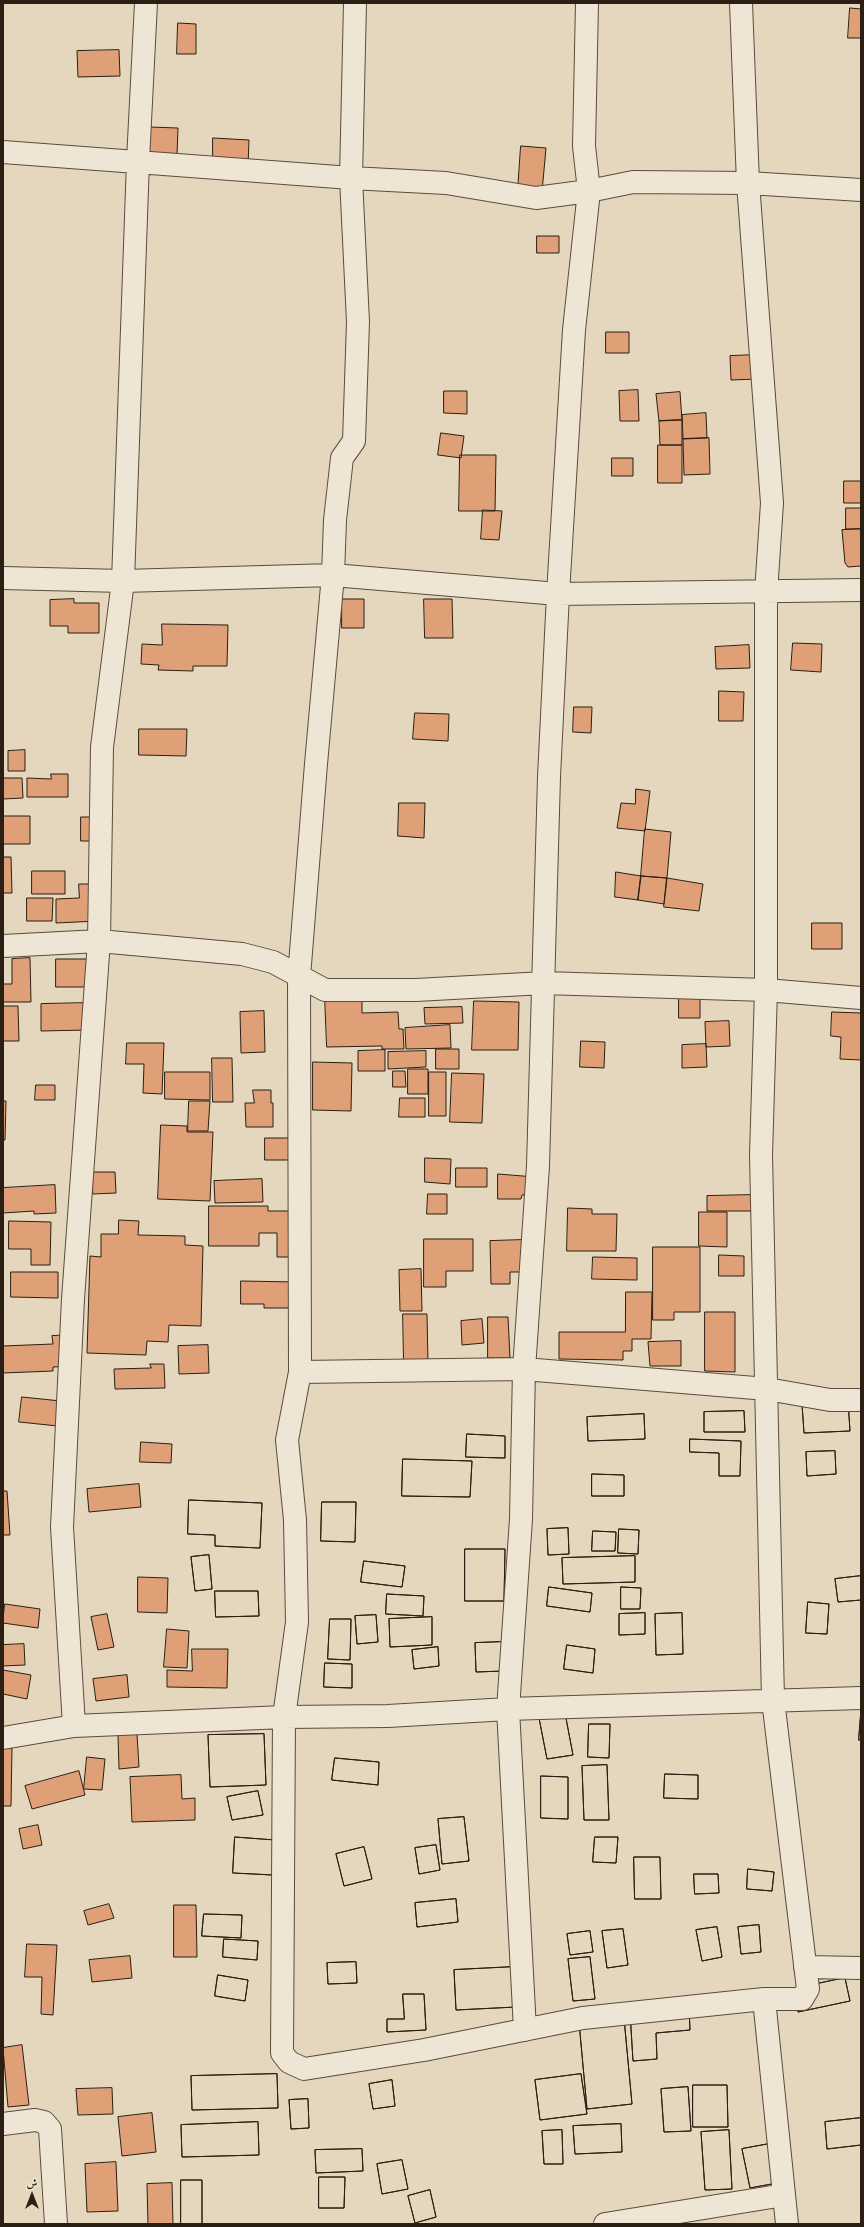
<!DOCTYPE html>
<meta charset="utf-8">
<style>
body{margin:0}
#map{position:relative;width:864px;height:2227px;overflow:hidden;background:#e5d7be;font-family:"Gentium Book Plus",Amiri,serif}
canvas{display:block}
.frame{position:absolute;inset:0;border:4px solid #2b1e12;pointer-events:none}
.north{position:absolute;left:12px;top:2175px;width:40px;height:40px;-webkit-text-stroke:3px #eee5d5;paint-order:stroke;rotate:0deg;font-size:11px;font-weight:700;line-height:16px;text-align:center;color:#2b1e12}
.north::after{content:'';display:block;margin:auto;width:14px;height:18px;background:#2b1e12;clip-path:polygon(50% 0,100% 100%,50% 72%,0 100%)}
</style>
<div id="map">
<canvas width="864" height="2227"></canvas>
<div class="frame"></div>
<div class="north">ش</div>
</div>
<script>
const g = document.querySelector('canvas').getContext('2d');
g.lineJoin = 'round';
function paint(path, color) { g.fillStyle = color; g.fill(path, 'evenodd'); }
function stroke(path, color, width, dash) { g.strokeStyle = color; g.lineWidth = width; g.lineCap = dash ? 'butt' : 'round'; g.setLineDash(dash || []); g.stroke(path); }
const building = new Path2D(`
 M850,8L861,9V38H848Z
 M178,23L196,24V54H177Z
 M119,50L120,76L78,77L77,51Z
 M150,127L178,128L177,155L148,153Z
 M213,138L249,140L248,166L213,165Z
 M521,146L546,148L542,192L518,190Z
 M537,236H559V253H537Z
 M606,332H629V353H606Z
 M756,355L758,379L731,380L730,356Z
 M638,390L639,421H620L619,391Z
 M444,391H467V414L444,413Z
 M680,392L682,420L659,421L656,394Z
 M706,413L707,438L683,439L682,415Z
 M682,420V445H660L659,421Z
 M441,433L464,436L461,458L438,455Z
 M709,438L710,474L684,475L683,439Z
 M658,445H682V483H658Z
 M460,455H496L495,511H459Z
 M612,458H633V476H612Z
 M844,481H861V503H844Z
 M846,508H861V529H846Z
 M483,510L502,511L499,540L481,539Z
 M861,529V566L848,567L845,563L842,530Z
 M74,599V603H99V633H68V626H50V600Z
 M342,599H364V628H342Z
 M424,599H452L453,638H425Z
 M162,624L228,625L227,666H193V671L158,670L159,665L141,664L142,644L162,645Z
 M793,643L822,644L821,672L791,670Z
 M749,645L750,668L716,669L715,647Z
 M719,691L744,692L743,721H719Z
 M574,707H592L591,733L573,732Z
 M415,713L449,714L448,741L413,739Z
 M139,729H187L186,756L139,755Z
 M25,750V771H8V751Z
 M51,774H68V797H27V778L51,779Z
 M3,778H22L23,798L3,799Z
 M636,789L650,791L645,831L617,828L621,803L635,804Z
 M399,803H425L424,838L398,836Z
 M3,816H30V844H3Z
 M81,817H108L107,841H81Z
 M645,829L671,832L667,878L641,876Z
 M3,857H11L12,893H3Z
 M32,871H65V894H32Z
 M616,872L641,876L638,900L615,897Z
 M641,876L667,878L664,904L638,900Z
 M667,878L703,884L699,911L664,907Z
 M79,884H97L98,921L56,923V899L79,898Z
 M27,898H53L52,921H27Z
 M812,923H842V949H812Z
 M30,958L31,1002H3V984H12V959Z
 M56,959H88V987H56Z
 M679,996H700V1018H679Z
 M325,997L362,1001V1013L398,1012L399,1029H403L404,1049H382V1046L327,1047Z
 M474,1001L519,1002L518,1050H472Z
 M86,1003L87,1030L41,1031V1004Z
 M3,1006H18L19,1041H3Z
 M462,1007L463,1023L425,1024L424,1008Z
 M264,1011L265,1052L241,1053L240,1012Z
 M832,1012L861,1013V1060L840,1059L841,1037L831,1036Z
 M729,1021L730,1046L706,1047L705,1022Z
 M450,1025L451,1048L406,1049L405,1028Z
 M581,1041L605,1042L604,1068L580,1067Z
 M127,1043H164L162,1094L143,1093L144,1064H126Z
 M706,1044L707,1067L682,1068V1045Z
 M436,1049H459V1069H436Z
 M385,1050V1071H358V1051Z
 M426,1051V1067L388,1069V1052Z
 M212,1058H232L233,1102H213Z
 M313,1062L352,1063L351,1111L313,1110Z
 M408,1069H428V1094H408Z
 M393,1071H405L406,1087H393Z
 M165,1072H210V1100L165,1099Z
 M429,1072H446V1116H429Z
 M452,1073L484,1074L482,1123L450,1122Z
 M36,1085H55V1100H35Z
 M253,1090H271V1103H273V1127H246L245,1103H254Z
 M400,1098H425V1117H399Z
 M3,1101H6L5,1140H3Z
 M189,1101H210L208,1131H188Z
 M161,1125L187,1126V1132H213L210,1201L158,1199Z
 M265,1138H291V1160H265Z
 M425,1158L451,1159L450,1184L425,1182Z
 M456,1168H487V1187H456Z
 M93,1172H115L116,1193L93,1194Z
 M498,1174L535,1177V1195H522L521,1199H498Z
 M262,1179L263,1202L215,1203L214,1181Z
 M55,1185L56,1213L34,1214V1211L3,1213V1188Z
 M428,1194H447V1214H427Z
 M752,1195V1211H707V1196Z
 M209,1206H268V1211H298V1257H277V1233H259V1246H209Z
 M568,1208L592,1209V1214H617L616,1251H567Z
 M699,1212H727V1247L699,1246Z
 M119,1220L139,1221L138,1235L185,1236V1245L203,1246L201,1326L169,1325L168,1342L147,1341L146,1355L87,1353L90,1256L101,1257V1234H118Z
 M9,1221L51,1222L50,1265H31V1249H9Z
 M424,1239H473V1271H446V1287H424Z
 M522,1240L523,1272H510V1284H491L490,1241Z
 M653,1247H700V1312H674V1320H653Z
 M719,1255L744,1256V1276H719Z
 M593,1257L637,1258V1280L592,1279Z
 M421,1269L422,1311H400L399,1270Z
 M11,1272H58V1298L11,1297Z
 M241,1281L296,1282V1308H264V1304H241Z
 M626,1292H652L651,1339H632V1351H623V1360L559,1359V1332H625Z
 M705,1312H735V1372L705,1371Z
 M403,1314H427L428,1364H404Z
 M488,1317H508L510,1358H488Z
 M482,1319L484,1343L462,1345L461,1321Z
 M72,1335L73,1366L53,1367V1371L3,1373V1346L53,1344L52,1336Z
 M681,1341V1366H650L648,1342Z
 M208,1345L209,1373L179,1374L178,1346Z
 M150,1364H164L165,1388L115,1389L114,1369L151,1368Z
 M22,1397L61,1401L58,1426L19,1422Z
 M848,1401L850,1431L804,1433L802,1404Z
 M848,1401L850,1431L804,1433L802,1404Z
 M744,1411L745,1432H704V1412Z
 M744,1411L745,1432H704V1412Z
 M644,1414L645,1439L588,1441L587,1417Z
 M644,1414L645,1439L588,1441L587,1417Z
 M467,1434L505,1436V1458L466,1457Z
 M467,1434L505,1436V1458L466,1457Z
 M690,1439L741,1441L740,1476H719V1453L690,1452Z
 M690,1439L741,1441L740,1476H719V1453L690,1452Z
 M141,1442L172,1444L171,1463L140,1462Z
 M835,1451L836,1474L807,1476L806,1452Z
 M835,1451L836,1474L807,1476L806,1452Z
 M403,1459L472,1461L470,1497L402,1496Z
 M403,1459L472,1461L470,1497L402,1496Z
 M592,1474L624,1475V1496H592Z
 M592,1474L624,1475V1496H592Z
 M139,1484L141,1507L89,1512L87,1489Z
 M3,1491H7L10,1535H3Z
 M189,1500L262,1503L260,1548L215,1546V1535L188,1534Z
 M189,1500L262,1503L260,1548L215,1546V1535L188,1534Z
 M322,1502H356L355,1542L321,1541Z
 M322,1502H356L355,1542L321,1541Z
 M568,1528L569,1554L548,1555L547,1529Z
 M568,1528L569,1554L548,1555L547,1529Z
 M619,1529L639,1530L638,1554L618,1553Z
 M619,1529L639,1530L638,1554L618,1553Z
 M593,1531L616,1532L615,1551H592Z
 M593,1531L616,1532L615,1551H592Z
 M465,1549H505L504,1601H465Z
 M465,1549H505L504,1601H465Z
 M209,1555L212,1589L195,1591L191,1557Z
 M209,1555L212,1589L195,1591L191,1557Z
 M635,1556V1582L563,1584L562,1558Z
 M635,1556V1582L563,1584L562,1558Z
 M364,1561L405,1566L402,1587L361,1582Z
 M364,1561L405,1566L402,1587L361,1582Z
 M861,1576V1600L838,1602L835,1579Z
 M861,1576V1600L838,1602L835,1579Z
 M138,1577L168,1578L167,1613L138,1612Z
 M549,1587L592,1593L590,1612L547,1606Z
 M549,1587L592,1593L590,1612L547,1606Z
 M621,1587L641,1588L640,1609H621Z
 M621,1587L641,1588L640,1609H621Z
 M215,1591H258L259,1616L216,1617Z
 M215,1591H258L259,1616L216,1617Z
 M387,1594L424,1596L423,1616L386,1614Z
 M387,1594L424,1596L423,1616L386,1614Z
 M808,1602L829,1604L827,1634L806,1633Z
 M808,1602L829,1604L827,1634L806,1633Z
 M5,1604L40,1609L38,1628L3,1623Z
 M645,1613V1634L619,1635V1614Z
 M645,1613V1634L619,1635V1614Z
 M682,1613L683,1654L656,1655L655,1614Z
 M682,1613L683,1654L656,1655L655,1614Z
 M107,1614L114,1647L98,1650L91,1617Z
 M376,1615L378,1642L357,1644L355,1616Z
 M376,1615L378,1642L357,1644L355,1616Z
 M432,1617V1645L390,1647L389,1619Z
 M432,1617V1645L390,1647L389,1619Z
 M330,1619H351L350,1660L328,1659Z
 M330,1619H351L350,1660L328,1659Z
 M167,1629L189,1631L187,1668L164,1667Z
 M502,1642L504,1671L476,1672L475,1643Z
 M502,1642L504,1671L476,1672L475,1643Z
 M24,1644L25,1665L3,1666V1645Z
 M567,1645L595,1649L593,1673L564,1669Z
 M567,1645L595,1649L593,1673L564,1669Z
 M438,1647L439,1666L414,1669L412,1650Z
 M438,1647L439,1666L414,1669L412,1650Z
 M192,1649H228L227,1688L167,1687V1670L192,1671Z
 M325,1663L352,1664V1688L324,1687Z
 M325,1663L352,1664V1688L324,1687Z
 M3,1670L31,1675L27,1699L3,1694Z
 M127,1675L129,1697L96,1701L93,1679Z
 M861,1710V1740H859Z
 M861,1710V1740H859Z
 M565,1713L573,1755L547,1759L539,1718Z
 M565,1713L573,1755L547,1759L539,1718Z
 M589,1724H610L609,1758L588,1757Z
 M589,1724H610L609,1758L588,1757Z
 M137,1734L139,1767L119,1769L118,1735Z
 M264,1734L266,1785L210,1787L208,1735Z
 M264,1734L266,1785L210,1787L208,1735Z
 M3,1748H12L11,1806H3Z
 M87,1757L105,1759L102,1790L84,1789Z
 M335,1758L379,1762L378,1785L332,1780Z
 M335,1758L379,1762L378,1785L332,1780Z
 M607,1765L609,1820H584L582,1766Z
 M607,1765L609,1820H584L582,1766Z
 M79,1771L85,1795L32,1809L25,1786Z
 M665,1774L698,1775V1799L664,1798Z
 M665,1774L698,1775V1799L664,1798Z
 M181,1775L182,1799L195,1798V1820L132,1822L130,1777Z
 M541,1776L568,1777V1819L541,1818Z
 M541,1776L568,1777V1819L541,1818Z
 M258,1791L263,1815L232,1820L227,1797Z
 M258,1791L263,1815L232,1820L227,1797Z
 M464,1817L469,1861L442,1864L438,1819Z
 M464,1817L469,1861L442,1864L438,1819Z
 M38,1825L42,1845L23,1849L19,1829Z
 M235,1837L275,1840L273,1875L233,1873Z
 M235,1837L275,1840L273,1875L233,1873Z
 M595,1837H618L616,1863L593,1862Z
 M595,1837H618L616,1863L593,1862Z
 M436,1845L440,1870L419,1874L415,1848Z
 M436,1845L440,1870L419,1874L415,1848Z
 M364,1847L372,1879L344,1886L336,1854Z
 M364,1847L372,1879L344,1886L336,1854Z
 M634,1857H660L661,1899H635Z
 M634,1857H660L661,1899H635Z
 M748,1869L774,1872L772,1891L747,1889Z
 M748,1869L774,1872L772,1891L747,1889Z
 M694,1874H718L719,1893L695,1894Z
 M694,1874H718L719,1893L695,1894Z
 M456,1899L458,1922L417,1927L415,1903Z
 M456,1899L458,1922L417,1927L415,1903Z
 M109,1904L114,1918L88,1925L84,1911Z
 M174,1905H196L197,1957H174Z
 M204,1914L242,1915L241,1938L202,1936Z
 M204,1914L242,1915L241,1938L202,1936Z
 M759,1925L761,1952L741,1954L738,1927Z
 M759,1925L761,1952L741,1954L738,1927Z
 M717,1927L722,1957L702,1961L696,1930Z
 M717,1927L722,1957L702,1961L696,1930Z
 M623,1929L628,1965L607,1968L602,1931Z
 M623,1929L628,1965L607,1968L602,1931Z
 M590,1931L593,1952L570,1955L567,1934Z
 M590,1931L593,1952L570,1955L567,1934Z
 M224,1939L258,1941L257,1960L223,1957Z
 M224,1939L258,1941L257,1960L223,1957Z
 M27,1944L57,1945L53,2015L41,2014L42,1977H25Z
 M130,1956L132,1978L92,1982L89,1960Z
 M590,1957L595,1999L573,2001L568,1959Z
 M590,1957L595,1999L573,2001L568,1959Z
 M356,1962L357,1983L328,1984L327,1963Z
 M356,1962L357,1983L328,1984L327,1963Z
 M514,1967L516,2007L456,2010L454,1970Z
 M514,1967L516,2007L456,2010L454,1970Z
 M218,1975L248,1980L245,2001L215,1996Z
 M218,1975L248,1980L245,2001L215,1996Z
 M845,1978L850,2001L798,2012L793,1989Z
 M845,1978L850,2001L798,2012L793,1989Z
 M403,1994H424L426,2030L387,2032V2019H404Z
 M403,1994H424L426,2030L387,2032V2019H404Z
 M689,2008L690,2030L656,2033L657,2059L633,2061L630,2012Z
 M689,2008L690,2030L656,2033L657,2059L633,2061L630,2012Z
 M624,2018L632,2104L587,2109L579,2022Z
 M624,2018L632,2104L587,2109L579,2022Z
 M22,2045L29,2105L8,2107L3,2048Z
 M277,2074L278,2108L192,2110L191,2076Z
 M277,2074L278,2108L192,2110L191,2076Z
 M581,2074L587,2114L540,2120L535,2080Z
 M581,2074L587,2114L540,2120L535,2080Z
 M392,2080L395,2106L373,2109L369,2084Z
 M392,2080L395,2106L373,2109L369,2084Z
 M693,2085H727L728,2127H693Z
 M693,2085H727L728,2127H693Z
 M688,2087L691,2131L664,2132L661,2089Z
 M688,2087L691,2131L664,2132L661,2089Z
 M112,2088L113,2114L78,2115L76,2089Z
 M308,2099L309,2128L291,2129L289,2100Z
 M308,2099L309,2128L291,2129L289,2100Z
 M152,2113L156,2152L122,2156L118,2117Z
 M861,2118V2145L827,2149L825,2122Z
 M861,2118V2145L827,2149L825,2122Z
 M258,2122L259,2155L182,2157L181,2125Z
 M258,2122L259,2155L182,2157L181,2125Z
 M621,2124L622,2152L575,2154L573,2126Z
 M621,2124L622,2152L575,2154L573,2126Z
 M562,2130L563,2164H544L542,2131Z
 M562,2130L563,2164H544L542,2131Z
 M729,2130L732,2189L705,2190L701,2132Z
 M729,2130L732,2189L705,2190L701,2132Z
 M769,2144L777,2183L750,2188L742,2149Z
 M769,2144L777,2183L750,2188L742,2149Z
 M362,2149L363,2171L316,2173L315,2150Z
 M362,2149L363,2171L316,2173L315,2150Z
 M402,2160L408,2189L382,2194L377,2164Z
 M402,2160L408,2189L382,2194L377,2164Z
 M116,2162L118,2211L87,2212L85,2164Z
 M319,2177H345L344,2208H319Z
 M319,2177H345L344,2208H319Z
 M181,2180H202V2224H181Z
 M181,2180H202V2224H181Z
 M172,2183L173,2224H148L147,2184Z
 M430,2190L436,2217L415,2223L408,2196Z
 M430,2190L436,2217L415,2223L408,2196Z`);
const minor = new Path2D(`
 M355,3L351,178L358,322L354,441L342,458L335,520L333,575L316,764L299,977L300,1372L287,1440L295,1520L297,1622L284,1717L282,2053L289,2062L304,2069L424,2050L583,2018L764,1999
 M741,3L748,183L772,503L766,593V990L761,1155L773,1700L808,1989L802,1999H764L787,2224
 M3,152L351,178L446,183L536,198L589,191L633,182L748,183L861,190
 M3,578L123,581L333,575L558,594L861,590
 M3,946L99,941L242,954L273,962L325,990H416L544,983L766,990L861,998
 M300,1372L524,1369L767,1389L830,1400H861
 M74,1726L62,1527L73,1299L99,941L102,747L123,581L138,161L146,3
 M3,1738L74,1726L284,1717L388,1716L508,1709L861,1698
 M805,1967L861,1968
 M525,2030L508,1709L521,1519L524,1369L538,1166L549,777L558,594L574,330L589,191L584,146L587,3
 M3,2124L35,2120L44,2122L50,2129L56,2224
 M605,2224L784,2195`);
paint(building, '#dfa077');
stroke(building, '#2b1e12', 1);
stroke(minor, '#5a4c3d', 24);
stroke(minor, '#eee5d5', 22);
</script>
